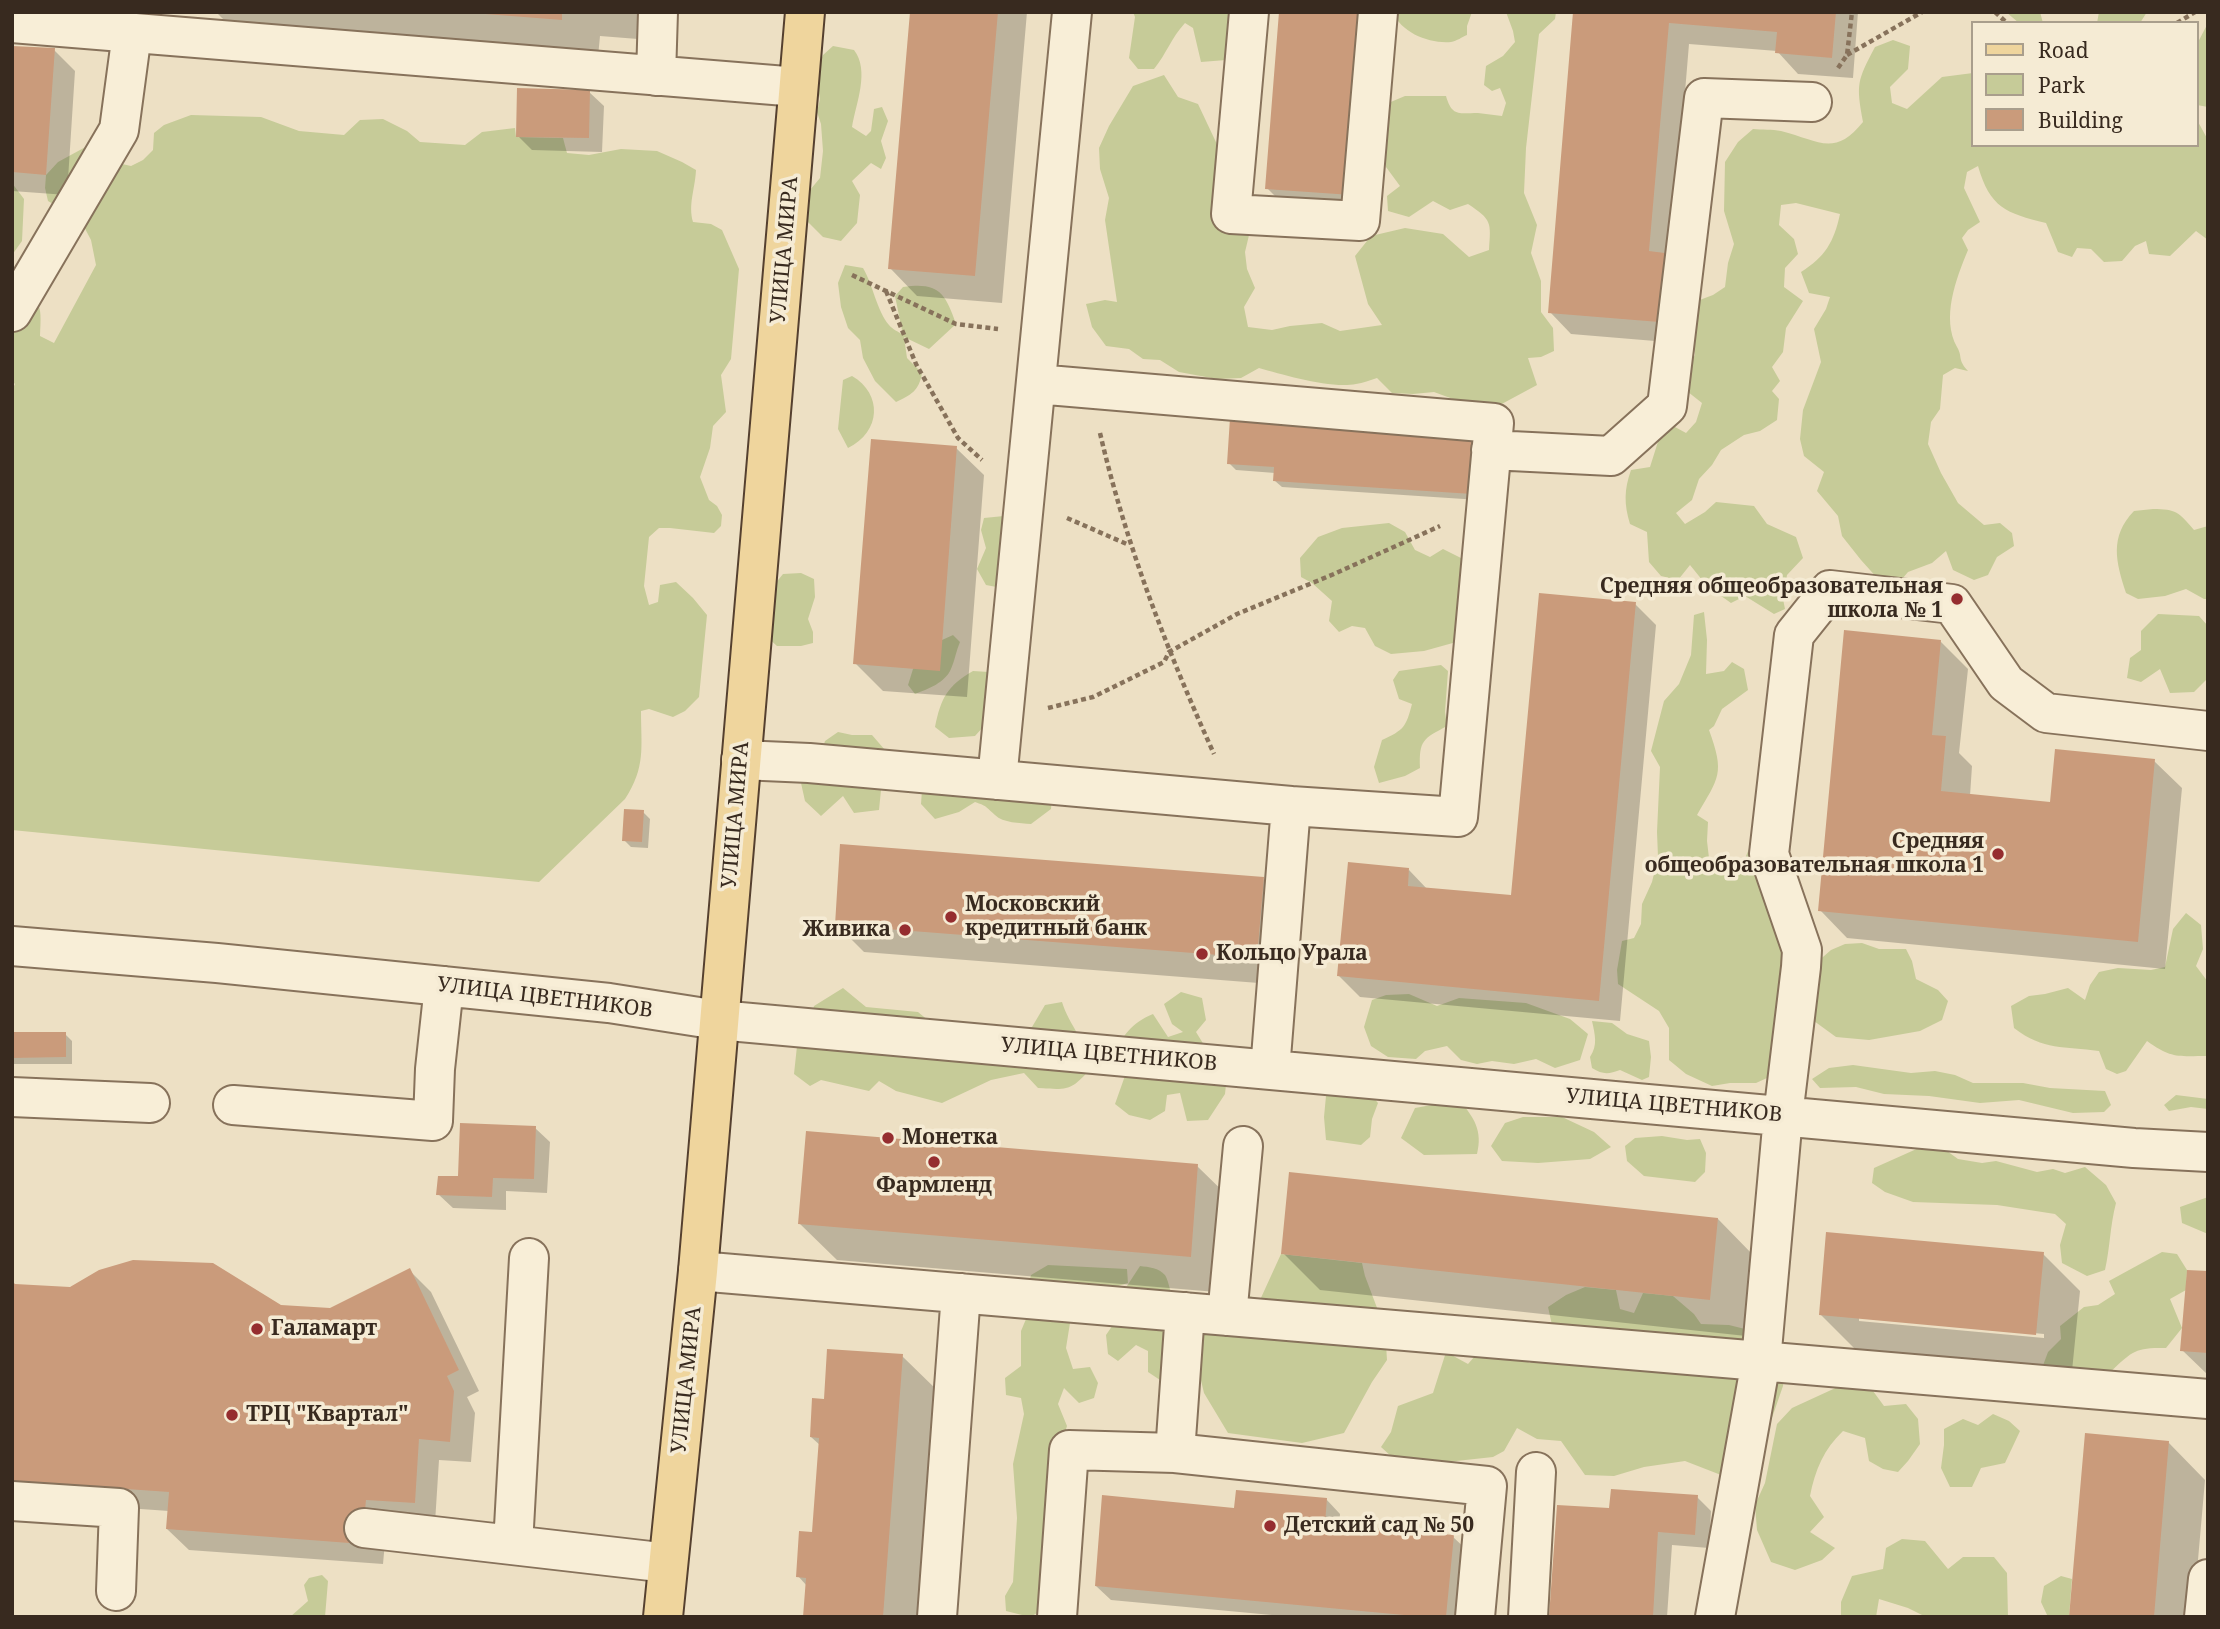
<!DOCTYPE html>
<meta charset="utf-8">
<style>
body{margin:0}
#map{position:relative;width:2220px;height:1629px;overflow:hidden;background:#ede0c4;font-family:"Noto Serif",serif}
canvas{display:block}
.frame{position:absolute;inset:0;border:14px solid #382a1f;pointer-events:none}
.legend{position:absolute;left:1971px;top:21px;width:228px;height:126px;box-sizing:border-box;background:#f5ebd4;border:2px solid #a99e8c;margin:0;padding:9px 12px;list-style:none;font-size:21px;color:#382a1f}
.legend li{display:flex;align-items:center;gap:14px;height:35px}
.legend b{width:35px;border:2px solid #a99e8c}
</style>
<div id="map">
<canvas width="2220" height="1629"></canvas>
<div class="frame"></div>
<ul class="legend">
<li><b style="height:9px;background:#efd59d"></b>Road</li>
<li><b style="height:19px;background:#c6cb98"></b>Park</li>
<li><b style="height:19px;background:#ca9b7b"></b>Building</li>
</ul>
</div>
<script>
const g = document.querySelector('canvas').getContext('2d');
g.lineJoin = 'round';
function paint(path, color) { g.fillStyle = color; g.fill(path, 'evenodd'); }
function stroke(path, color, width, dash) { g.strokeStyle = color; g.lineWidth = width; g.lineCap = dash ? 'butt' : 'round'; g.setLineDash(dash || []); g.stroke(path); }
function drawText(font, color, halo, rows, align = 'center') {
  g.font = font + ' "Noto Serif",serif'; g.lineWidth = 7; g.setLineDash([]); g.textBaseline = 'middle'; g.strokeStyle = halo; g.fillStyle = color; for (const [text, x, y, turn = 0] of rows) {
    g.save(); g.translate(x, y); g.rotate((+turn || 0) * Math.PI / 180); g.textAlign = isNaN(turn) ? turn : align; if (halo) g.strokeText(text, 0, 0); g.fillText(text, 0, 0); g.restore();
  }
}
const green = new Path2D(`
 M1133,12H1207L1209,14L1237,12L1226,60L1201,62L1193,28L1185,23C1171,38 1167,53 1154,69H1138L1129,58L1135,17Z
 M1393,12H1472L1467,26V35C1462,37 1457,41 1451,42C1430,44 1401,33 1393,12Z
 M1506,12H1556L1555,19L1539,34L1526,148L1524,193L1537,225L1531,253L1541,281V312L1553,328L1554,351L1541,357L1528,358L1537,385L1498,406L1453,399L1434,392L1413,394L1392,393L1377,378C1370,380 1363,383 1356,384C1331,389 1284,375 1259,368L1241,378L1217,379L1179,372L1160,360L1143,359L1129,349L1106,346L1092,327L1086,304L1105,300L1117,302L1105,220L1109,198L1100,169L1099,148L1109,126L1133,86L1164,75L1178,97L1198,104L1223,157L1250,231L1245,252L1247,269L1255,288L1244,307L1248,327L1272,330L1290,326L1322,323L1340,331L1382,325L1368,304L1355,256L1371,236L1405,228L1443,234L1469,257L1489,250C1491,222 1492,220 1468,204L1450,210L1433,201L1409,217L1388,211L1387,196L1400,186L1386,167L1384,134L1386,104L1405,96H1446C1452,117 1459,113 1478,113C1486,114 1494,115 1502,116L1506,103L1500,88L1492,91L1484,85L1486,66L1503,56L1515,42L1513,31Z
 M2006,12H2040L2043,23H2019Z
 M2099,12H2147L2140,23H2097Z
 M2208,23V107L2197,105V44Z
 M1893,40L1910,46L1908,69L1890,87L1892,103L1907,109L1942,77L1973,73V145H2197V120L2208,140V240L2196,231L2170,256L2149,254L2146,241L2135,246L2122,261L2104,262L2091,249L2077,248L2072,257L2058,252L2046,223C2006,213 1990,208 1978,166L1967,172L1964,188L1980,222L1968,230L1962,238L1968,250C1956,279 1941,318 1957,347C1963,357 1957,359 1968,371L1955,368L1943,375L1940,409L1931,422L1928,444L1941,473L1958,503L1984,525L2000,523L2012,533L2014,546L1997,557L1988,575L1974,580L1953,570L1946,551L1932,563L1908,572L1897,585L1879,580L1861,560L1842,536L1838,516L1817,491L1824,472L1804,456L1800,439L1803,410L1821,362L1814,329L1826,309L1830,297L1809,293L1801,272C1825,257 1834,242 1840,214L1796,203L1781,205L1779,225L1794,239L1798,254L1785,268L1784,287L1803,301L1786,328L1783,352L1772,367L1780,381L1772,391L1779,399L1777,420L1760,431L1744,435L1721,450L1712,465L1699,479L1692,500L1676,513L1685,524L1705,512L1716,502L1754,506L1767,524L1796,537L1803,558L1787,575L1783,599L1785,609L1774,614L1745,596L1731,603L1707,586L1690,565L1678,580L1661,576L1649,562L1647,532L1630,524C1624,504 1624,490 1631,470L1650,467L1662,429L1675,427L1686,433L1696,422L1702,403L1683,388L1688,367L1695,355L1692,333L1697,301L1713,295L1725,287L1728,263L1734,244L1724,211L1725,162L1738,142L1753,129C1762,130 1772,129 1781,131C1818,140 1834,158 1863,122C1856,84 1857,81 1875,47Z
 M833,46L854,50C870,71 856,103 852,127L866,136L871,131L874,109L882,107L888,121L881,141L886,158L881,169L871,163L852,181L860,195L857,223L841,241L823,237L808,222L810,190L820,178L823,151L821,124L817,112L820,99L815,73L823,55Z
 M191,115L261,117L299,131L344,135L360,120L383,119L407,131L420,142L465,145L482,132L515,128L516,137L563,138L567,153L589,155L621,149L657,151L682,162L696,170C695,190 688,204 693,222L711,224L722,230L739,269L731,359L721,375L726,412L713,426L710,448L700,477L709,500L717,506L722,515L721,526L714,533L670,528H659L649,537L644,586L649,605L658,602L660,585L676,582L693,598L707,615L699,697L685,711L673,717L649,709L641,711C641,747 646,767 625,799L539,882L12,830V390L15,384L12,381V283C41,303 42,300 40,336L54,343L96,265L91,240L81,221L48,201L45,188L46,175L58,162L91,144L118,148L122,164L131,166L143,160L153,150L154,133L164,125Z
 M12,183L24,199L22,241L12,255Z
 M845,265L863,268C873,285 877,311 889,325C892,329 899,332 903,335L895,296L903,287C938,282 945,292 956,324L929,349L904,337L907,358L922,373C919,391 911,395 896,402L875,381L863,358L860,340L848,328L841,307L838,283Z
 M852,376C883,394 881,432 848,448L838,429L843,380Z
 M2153,509C2176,509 2179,512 2194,530L2208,526V599H2204L2186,589L2165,596L2138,599L2126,593C2116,562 2109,537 2134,511Z
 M1004,516L1033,533L1039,552L1029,567L1007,589L986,585L977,569L986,548L981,530L984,518Z
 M1389,523L1405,532L1415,550L1430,557L1443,549L1461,558L1470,573L1460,641L1424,651L1391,654L1375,646L1365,628L1352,626L1339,632L1329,621L1332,601L1312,583L1301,577L1300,558L1318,537L1342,528Z
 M801,573L814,579L815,597L808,619L813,632V643L801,646H777L764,634L770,590L783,574Z
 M1704,612L1707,640L1706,674L1724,671L1732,662L1744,669L1748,690L1722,709L1714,726L1709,730C1725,774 1719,777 1697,815L1708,822L1707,841L1709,858L1727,863L1744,861L1753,839L1780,940L1781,953L1789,968L1816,963L1831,950L1845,944L1862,943L1879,949H1906L1912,961L1916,979L1938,990L1948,1001L1942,1020L1920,1031L1869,1040L1836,1037L1803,1013L1778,1073L1756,1083H1730L1712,1086L1686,1074L1669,1060V1028L1659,1011L1618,984L1617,970L1622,941L1634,938L1641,924L1642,904L1652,882L1658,857L1657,832L1660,767L1651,751L1664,701L1679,684L1691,655L1694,615Z
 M2158,614L2199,616L2208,626V678L2194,692L2170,693L2160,669L2141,682L2127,678L2130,658L2141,650V631Z
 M953,635L960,642C956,651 955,660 951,669C945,683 928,689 915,694L908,685L913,669L942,640Z
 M1441,665L1448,671L1445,712L1447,726C1423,739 1419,740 1420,768L1405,776L1379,783L1374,767L1382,740C1404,730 1406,727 1412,704L1399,699L1393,680L1399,671Z
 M973,671L989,672L993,716L975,736L949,738L935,727C941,698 947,686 973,671Z
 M838,732L852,735H872L885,750L879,810L854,813L843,796L821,816L805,801L799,774L821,754L825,741Z
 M1053,785L1051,809L1031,824C1020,823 1003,823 995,815C986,807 987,806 975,802L959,812L935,819L921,804L922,790Z
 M2186,913L2201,925L2203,949L2196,966L2208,982V1056C2178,1056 2172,1059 2147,1041L2126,1071L2117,1074L2106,1069L2099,1051C2064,1046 2044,1051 2014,1028L2011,1006L2029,996L2045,994L2068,988L2085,1000L2090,985L2099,972L2118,968L2151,970L2165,967L2173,929Z
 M843,988L866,1007L918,1012L935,1026L1016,1031L1032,1027L1045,1005L1062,1002C1069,1025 1087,1043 1092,1067C1071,1091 1069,1090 1038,1088L1024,1073L991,1080L942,1103L896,1091L879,1081L869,1091L821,1080L810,1086L794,1074L797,1046L808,1028L814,1006Z
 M1181,992L1202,998L1206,1020L1196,1032L1204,1045L1228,1066L1225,1094L1208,1120L1187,1121L1180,1093L1167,1095L1165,1111L1150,1120L1129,1115L1115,1104L1126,1073L1112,1056C1124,1035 1131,1023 1153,1014L1168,1037L1183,1032L1172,1024L1164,1004Z
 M1409,994L1437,1006L1459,998L1526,1003L1570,1019L1588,1034L1580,1060L1555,1068L1536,1059L1514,1064L1492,1061L1477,1064L1461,1060L1447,1046L1425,1051L1416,1059L1388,1057L1371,1046L1364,1027L1372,1000L1386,995Z
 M1592,1021L1612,1023L1627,1034L1649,1041L1651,1057L1649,1077L1642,1080L1620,1070C1609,1074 1603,1075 1592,1068L1590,1057C1598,1045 1595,1035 1592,1021Z
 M1853,1065L1911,1073L1935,1071L1955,1075L1973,1083H2023L2050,1088L2105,1091L2111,1105L2104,1112L2073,1113L2019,1100L1980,1103L1929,1096L1884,1094L1856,1087L1820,1088L1812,1079L1829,1068Z
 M1341,1076L1364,1087L1378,1103L1372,1119L1370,1137L1361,1145L1326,1140L1324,1117L1326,1096Z
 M2176,1095L2208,1099V1109L2191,1107L2169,1111L2164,1105Z
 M1459,1100C1474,1117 1483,1131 1477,1154L1424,1155L1401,1138L1415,1108Z
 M1523,1117H1562L1594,1132L1611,1147L1590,1159L1538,1163L1502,1161L1491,1146L1505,1123Z
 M1662,1136L1687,1140L1700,1139L1706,1153L1705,1172L1695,1182L1644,1176L1627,1161L1625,1146L1635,1138Z
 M1940,1146L1958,1159L1982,1163L1996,1161L2037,1172L2053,1169L2065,1173L2085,1167L2106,1185L2116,1203C2110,1226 2110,1248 2105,1270L2087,1276L2062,1263L2060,1245L2066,1224L2055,1214L1997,1205L1913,1202L1885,1192L1872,1183L1874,1168L1921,1147Z
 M2208,1197V1234L2182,1223L2180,1207Z
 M2162,1252L2177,1254L2187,1270L2186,1290L2170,1299L2182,1328L2166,1348C2134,1347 2132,1352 2109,1373L2042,1368L2048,1352L2061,1339L2060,1326L2084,1307L2098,1305L2115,1294L2109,1281Z
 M1281,1254L1362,1263L1365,1276L1385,1329L1387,1360L1372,1382L1344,1433L1302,1443L1228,1433L1204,1393L1194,1351L1198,1313L1247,1295L1260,1300Z
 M1048,1265L1127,1269L1128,1283L1066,1302L1070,1323L1066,1348L1073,1369L1090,1367L1098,1383L1094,1398L1079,1403L1064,1388L1058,1404L1067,1426L1056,1460L1046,1608L1030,1617L1006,1611L1005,1596L1013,1582L1017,1518L1013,1464L1024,1414L1021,1398L1006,1395L1005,1378L1021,1366V1331L1029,1312L1025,1299L1031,1275Z
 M1140,1266C1149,1267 1159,1268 1165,1275C1173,1287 1179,1350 1181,1368L1160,1380L1148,1372V1351L1136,1345L1118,1361L1108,1354L1106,1335L1119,1316L1123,1292Z
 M1585,1287L1616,1290L1620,1309L1634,1313L1643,1293L1673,1296L1694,1314L1701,1324L1729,1325L1753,1331L1786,1363L1783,1386L1765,1438L1721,1475L1685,1461L1644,1467L1614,1476L1585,1475L1561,1441L1537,1439L1517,1428L1504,1451L1493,1457L1447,1462L1392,1457L1381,1447L1391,1432L1398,1406L1433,1393L1446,1352L1468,1364L1482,1348L1523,1351L1529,1363L1538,1359L1554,1334L1548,1307L1566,1295Z
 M1842,1385L1873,1391L1884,1406L1906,1404L1918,1419L1920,1444L1908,1461L1898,1472L1883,1469L1869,1461L1865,1438L1843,1431C1824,1449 1815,1470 1810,1496L1824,1517L1810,1532L1835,1548L1822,1560L1795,1570L1771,1562L1757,1530L1755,1505L1765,1483L1777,1424L1792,1408Z
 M1993,1414L2009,1421L2020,1431L2005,1463L1981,1468L1972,1487H1950L1941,1468L1944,1445V1429L1963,1419L1978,1425Z
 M1902,1539L1925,1541L1948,1569L1963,1557H1994L2007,1573L2008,1617H1926L1908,1608L1879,1599L1876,1617H1841V1602L1852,1576L1883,1569L1886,1548Z
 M322,1575L328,1581L325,1617H290L308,1601L304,1585L309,1578Z
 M2061,1576L2072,1579L2069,1617H2048L2041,1602L2044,1586Z`);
const shadow = new Path2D(`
 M216,12H665L663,41L600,36L598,57L232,28Z
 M912,12H1027L1002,303L917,296L890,268Z
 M1280,12L1364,209L1281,202L1267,188Z
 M1575,12H1858L1853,78L1798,74L1777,51L1689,44L1671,261L1679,343L1571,334L1550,312Z
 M12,47L54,50L75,71L67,195L12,191Z
 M589,92L604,106L602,152L532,150L518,136Z
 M1475,435L1479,500L1282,487L1275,481V473L1236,470L1229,463Z
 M956,448L984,475L967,697L883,691L855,663Z
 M1635,604L1656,625L1620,1021L1360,997L1339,976L1409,870L1428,890L1512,897Z
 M1940,641L1968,669L1959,753L1972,766L1970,796L2052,804L2154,761L2182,788L2165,969L1847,938L1820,910Z
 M643,812L650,819L648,848L631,847L624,840Z
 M1263,879L1291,907L1284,985L864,952L836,924Z
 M12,1034H65L72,1041V1064H12Z
 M535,1128L550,1142L547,1193L506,1191V1210L453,1208L438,1194Z
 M1197,1166L1235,1203L1228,1293L837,1260L799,1223Z
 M1718,1219L1755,1257L1746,1336L1320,1290L1283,1253Z
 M2043,1254L2080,1291L2072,1371L1858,1352L1821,1315ZM1859,1317L2044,1334V1338L1859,1321Z
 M410,1271L431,1292L479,1391L467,1397L475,1413L471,1462L439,1460L435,1523L387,1520L383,1564L189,1550L167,1529L169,1511L12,1500V1283L15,1285L330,1310Z
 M2208,1273V1375L2182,1350Z
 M902,1356L940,1393L923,1617H805L807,1586L798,1576L814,1534L821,1446L811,1437L825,1401Z
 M2168,1442L2205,1480L2193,1617H2071Z
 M1697,1497L1711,1511L1709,1548L1672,1545L1667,1617H1550L1611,1510Z
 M1326,1499L1340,1514L1339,1527L1453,1537L1468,1551L1462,1617H1293L1111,1600L1096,1586L1236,1510Z`);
const building = new Path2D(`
 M485,12H562V20L485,14Z
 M910,12H998L975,276L888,269Z
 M1279,12H1365L1351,195L1265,189Z
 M1573,12H1836L1832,58L1775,53L1777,32L1669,23L1649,251L1665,253L1659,322L1548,313Z
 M12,46L55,48L46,175L12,172Z
 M517,88L590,90L589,138L516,137Z
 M1230,418L1476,434L1472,494L1273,481L1274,467L1227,464Z
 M871,439L957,446L940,671L853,664Z
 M1539,593L1636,602L1599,1001L1337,976L1348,862L1409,868L1408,886L1511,895Z
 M1844,630L1941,640L1932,735L1946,736L1941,791L2050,802L2055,749L2155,759L2138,942L1818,911Z
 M624,809L644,810L642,842L622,841Z
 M840,844L1264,877L1257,958L835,925Z
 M12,1032H66V1057L12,1058Z
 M460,1123L536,1126L534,1179L493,1178L492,1197L436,1195L438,1176H458Z
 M806,1131L1198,1164L1191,1257L798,1224Z
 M1289,1172L1718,1218L1710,1300L1281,1254Z
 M1826,1232L2044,1252L2036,1335L1819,1315Z
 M133,1260L213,1263L281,1305L330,1308L410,1268L459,1370L447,1376L454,1391L450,1442L419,1439L415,1503L366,1500L362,1544L166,1529L169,1492L12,1481V1281L15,1284L70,1287L99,1270Z
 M2187,1270L2208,1271V1353L2180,1351Z
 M827,1349L903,1354L883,1617H803L806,1578L796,1577L799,1531L812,1532L819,1438L810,1437L812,1398L824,1399Z
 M2085,1433L2169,1441L2154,1617H2069Z
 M1611,1489L1698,1495L1695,1535L1658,1532L1653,1617H1549L1557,1505L1609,1508Z
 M1236,1490L1327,1498L1325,1524L1454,1535L1446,1617H1425L1095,1586L1102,1495L1234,1508Z`);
const path = new Path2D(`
 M1995,12L2007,23
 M2177,23L2195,12
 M1847,55L1922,12
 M1838,68L1847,55L1852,12
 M852,275L956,324L998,329
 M886,291L916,364L958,438L982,460
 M1100,433C1126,545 1167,650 1214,754
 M1067,518L1129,545
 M1048,708L1093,697L1164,662L1169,652L1237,614L1334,574L1440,526`);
const minor = new Path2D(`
 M1249,12L1231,214L1360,221L1378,12
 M12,23L798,87
 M656,76L658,12
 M12,312L119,130L132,33
 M1036,384L1494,423L1458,817L1291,806
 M1491,450L1611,456L1667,406L1704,98L1812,102
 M741,760L809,763L1291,806L1270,1070
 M997,780L1072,12
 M12,946L217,963L609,1003L718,1020L2134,1148L2208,1152
 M12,1097L150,1103
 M233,1105L433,1121L435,1069L444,986
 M698,1271L2208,1399
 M1227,1316L1243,1146
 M1175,1453L1185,1312
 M12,1501L119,1508L116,1591
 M364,1528L668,1563
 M513,1545L529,1258
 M937,1617L961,1293
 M1057,1617L1069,1450L1175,1453L1487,1486L1475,1617
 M1528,1617L1536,1472
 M1715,1617L1761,1361L1783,1116L1801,967L1802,950L1769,854L1794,635L1830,590L1952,604L2006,683L2046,713L2208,731
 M2204,1617L2208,1579`);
const major = new Path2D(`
 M663,1617L698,1271L805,12`);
const markers = [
 [1957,599,7,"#952d2f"],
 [1998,854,7,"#952d2f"],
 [951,917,7,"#952d2f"],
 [905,930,7,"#952d2f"],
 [1202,954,7,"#952d2f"],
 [888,1138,7,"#952d2f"],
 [934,1162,7,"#952d2f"],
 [257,1329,7,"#952d2f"],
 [232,1415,7,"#952d2f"],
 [1270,1526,7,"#952d2f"]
];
const streetNames = [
 ["УЛИЦА МИРА",785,250,-85],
 ["УЛИЦА МИРА",736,815,-85],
 ["УЛИЦА ЦВЕТНИКОВ",545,998,7],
 ["УЛИЦА ЦВЕТНИКОВ",1109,1055,5],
 ["УЛИЦА ЦВЕТНИКОВ",1674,1106,5],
 ["УЛИЦА МИРА",687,1380,-84]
];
const poiNames = [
 ["Средняя общеобразовательная",1943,587,"right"],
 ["школа № 1",1943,611,"right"],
 ["Средняя",1984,842,"right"],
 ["общеобразовательная школа 1",1984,866,"right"],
 ["Московский",965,905],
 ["кредитный банк",965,929],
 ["Живика",891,930,"right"],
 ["Кольцо Урала",1216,954],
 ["Монетка",902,1138],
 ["Фармленд",934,1186,"center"],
 ["Галамарт",271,1329],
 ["ТРЦ \"Квартал\"",246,1415],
 ["Детский сад № 50",1284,1526]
];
paint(green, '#c6cb98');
paint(shadow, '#0003');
paint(building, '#ca9b7b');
stroke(minor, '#87725b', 42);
stroke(major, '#55402f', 42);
stroke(path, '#87725b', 4.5, [5, 3.5]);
stroke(minor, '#f8eed7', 38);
stroke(major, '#efd59d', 38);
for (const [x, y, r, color] of markers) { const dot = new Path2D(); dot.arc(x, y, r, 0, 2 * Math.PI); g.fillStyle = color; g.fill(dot); stroke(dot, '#f5ebd4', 2.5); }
drawText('21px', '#382a1f', '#f5ebd4', streetNames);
drawText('bold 21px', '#382a1f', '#f5ebd4', poiNames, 'left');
</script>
